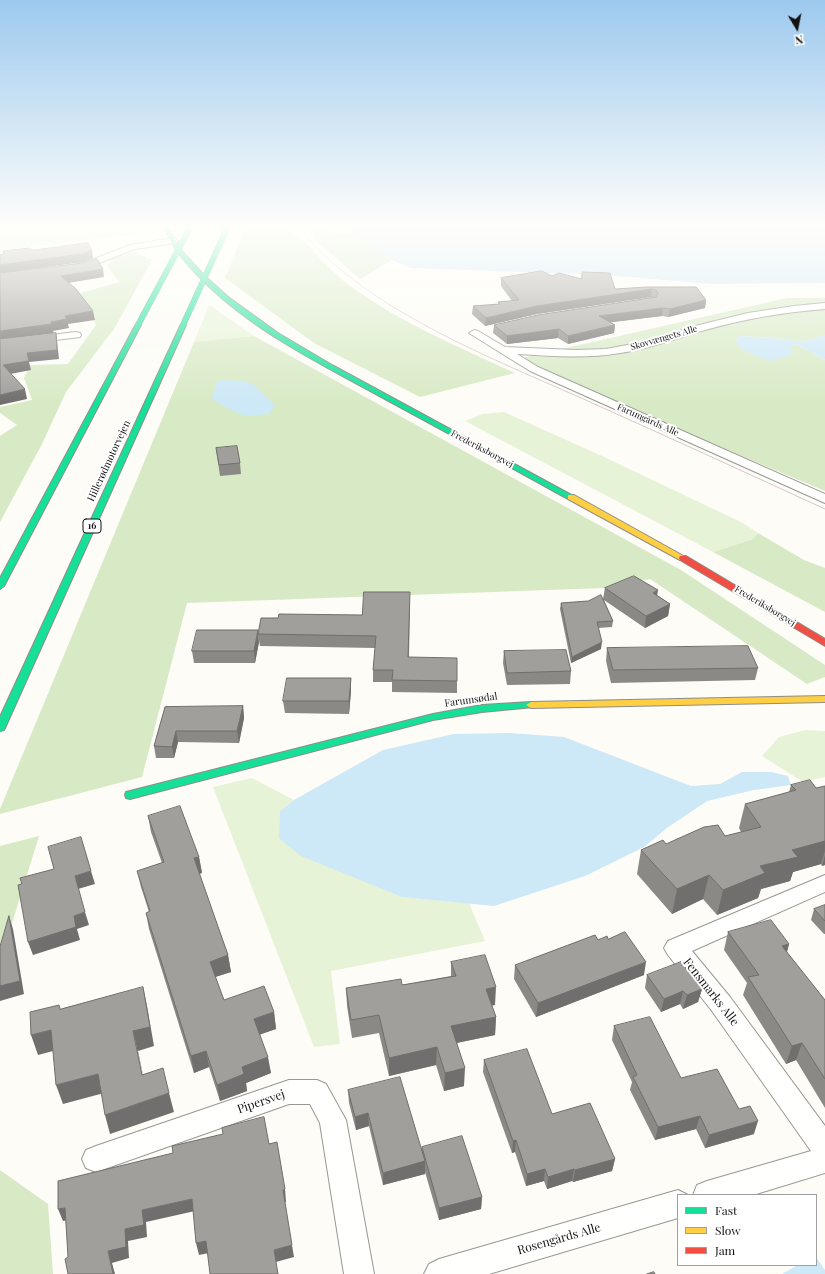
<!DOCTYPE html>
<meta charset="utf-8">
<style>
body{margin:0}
#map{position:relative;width:825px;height:1274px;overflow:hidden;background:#fdfcf7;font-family:"Playfair Display",serif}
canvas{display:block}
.legend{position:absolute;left:677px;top:1194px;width:140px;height:72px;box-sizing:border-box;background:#fff;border:1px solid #a0a0a0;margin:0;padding:5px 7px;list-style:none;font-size:12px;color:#111}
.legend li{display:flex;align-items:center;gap:8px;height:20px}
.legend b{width:20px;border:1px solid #a0a0a0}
.north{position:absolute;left:777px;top:8px;width:40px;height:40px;-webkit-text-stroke:3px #fff;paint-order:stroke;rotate:170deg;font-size:11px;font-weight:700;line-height:16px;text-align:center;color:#111}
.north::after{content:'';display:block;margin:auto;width:14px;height:18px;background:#111;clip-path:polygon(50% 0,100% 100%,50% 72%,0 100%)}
</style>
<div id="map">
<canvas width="825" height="1274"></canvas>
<ul class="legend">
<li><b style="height:5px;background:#16e098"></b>Fast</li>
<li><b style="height:5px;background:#ffcf43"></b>Slow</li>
<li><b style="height:5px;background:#f24e42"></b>Jam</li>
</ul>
<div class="north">N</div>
</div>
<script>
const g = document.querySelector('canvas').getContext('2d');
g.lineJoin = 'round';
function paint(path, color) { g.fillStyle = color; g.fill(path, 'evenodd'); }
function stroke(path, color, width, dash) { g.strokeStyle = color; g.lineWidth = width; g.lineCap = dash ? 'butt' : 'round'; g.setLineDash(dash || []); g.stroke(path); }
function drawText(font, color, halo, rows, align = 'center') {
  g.font = font + ' "Playfair Display",serif'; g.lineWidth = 4; g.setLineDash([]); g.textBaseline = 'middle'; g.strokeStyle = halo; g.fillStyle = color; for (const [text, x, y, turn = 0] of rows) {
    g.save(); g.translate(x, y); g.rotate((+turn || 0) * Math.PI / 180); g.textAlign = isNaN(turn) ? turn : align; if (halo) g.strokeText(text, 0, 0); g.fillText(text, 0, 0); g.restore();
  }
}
const green = new Path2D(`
 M0,224H138V234L0,250Z
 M209,305L254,336L194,342Z
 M504,412L602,456L743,523L758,533L753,539L713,552L465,421L483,414Z
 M805,730L825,731V777L803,782L762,756L779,737Z
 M252,778L294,800L280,811L402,897L469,903L485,941L331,971L340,1044L314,1047L213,787Z`);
const forest = new Path2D(`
 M247,224H289L294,234L300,237C314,251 329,269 345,282C396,321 457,346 515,373L420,397L314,343L225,278Z
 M307,224H326L339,235H353L392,260L360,279L314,239L311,236H314Z
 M134,252L152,260L114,329L66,392L42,444L0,522V436L17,425L0,413V407L32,400L24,378L30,365L68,364L96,325L80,293L119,282L107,266L112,259Z
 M787,298H825V335L803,342L785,339L740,336L735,340L789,346L796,344L825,360V491L513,360Z
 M254,336L681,570L825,665V677L807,684L650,579L604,588L187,603L142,777L0,814V809L194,342Z
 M758,533L804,560L825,568V612L713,552L753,539Z
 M39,836L0,962V846Z
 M0,1170L48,1204L53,1274H0Z`);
const water = new Path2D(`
 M351,224H825V283L711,284L605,275L411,268L392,260L353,235Z
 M825,335V360L796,344L790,346L793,352L789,356L769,361L741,349L735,340L740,336L785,339L803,342Z
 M229,380L252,383C259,392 268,397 275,405L269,414L246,416L227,408L212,399L217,381Z
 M510,733L564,737L691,786L720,784L742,772H771L788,776L791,785L754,790L707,801L667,828L644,847L585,876L494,906L402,897L301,856L279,838L280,811L294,800L383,750L454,734Z
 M816,1257L825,1270V1274H782L798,1265H816Z`);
const street = new Path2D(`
 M173,238L176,239L178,241L176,243L135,249L84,269L78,270L73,267L75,265L86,262L130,245Z
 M825,303V309C785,312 744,319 705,330C677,338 649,349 620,353C586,359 551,356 517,354L538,367L825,494V503L530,371L469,333L474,330L478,331L505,347L576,350L606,349L638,343L699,325L748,313L794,306Z
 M76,332L80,333L81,335L80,337L0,347V341Z
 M825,875V892L692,951L730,997L825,1126V1173L753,1195H693L697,1185L707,1181L811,1151L712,1011L668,955L664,948L668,941Z
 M289,1080H317L326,1084L346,1120L374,1274H344L320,1123L310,1104H289L96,1172L86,1168L82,1159L86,1150L96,1146Z
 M678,1190L688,1195H678V1218L489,1274H424L429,1264L439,1259Z`);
const fast = new Path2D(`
 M162,224H166L180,249L204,275L227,296L278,333L332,365L575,497L574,499H568C507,465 446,432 385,399C312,359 231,321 178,253C172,244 167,234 162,224Z
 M136,324L141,325L4,586L0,589V578Z
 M181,324L186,325L5,728L4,730L0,731V717Z
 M531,702L536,705L534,707L482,712L433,720L130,799L126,798L125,795L126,792L130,791L433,714L482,705Z`);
const slow = new Path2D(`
 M568,495H574L687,558L686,560H680L568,499Z
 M825,696V702L531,708L526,705L531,702Z`);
const jam = new Path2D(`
 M680,556H686L825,639V646L680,560L679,558Z`);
const tram = new Path2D(`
 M297,224C358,308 497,360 590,402C668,437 747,473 825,509`);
const fastBridge = new Path2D(`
 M138,325L192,224
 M183,325L229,224`);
const wall = new Path2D(`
 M582,272L615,289L647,287L706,300L705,308L668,317L662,316L610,322L615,325L614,333L568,344L558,338L507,344L493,333L494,325L654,297H651L537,314L485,326L472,314L473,306L498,304V302L512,301L501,286V278L552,276L581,279Z
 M216,448L240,463L241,474L220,476Z
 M605,588L657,595L670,604L668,616L645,628L604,600L613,621L612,627L598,628L601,649L571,663L560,609L561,603L588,601L603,599Z
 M410,604L409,657L457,681V693L392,692V682H373V670L375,648L260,646L258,634L278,618L362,615Z
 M259,642L255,663H194L192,651Z
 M607,648L758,668L755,680L611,683L606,661Z
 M504,651L571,671L570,684L507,685L503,663Z
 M351,678V691L349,714L285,713L283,701Z
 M243,706L244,718L239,743L178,742L174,758H156L154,746L165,707Z
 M791,785L816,788L825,786V865L822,866L821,864L793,872L790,881L761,889L758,898L717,915L703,899L672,914L637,874L641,850L666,844L725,836L741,832L739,828L745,804L789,792Z
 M148,816L199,857L202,873L199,874L228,955L231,972L215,977L224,1000L274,1012L276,1029L260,1034L271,1073L246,1083L247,1091L220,1101L209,1067L194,1073L149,929L146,913L149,912L141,887L137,871L162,863L151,832Z
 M825,905V934H824L811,920L814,909Z
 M728,932L789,944L787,952L825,1000V1108L796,1060L786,1064L743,995L747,983L724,950Z
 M608,939L644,975L536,1017L514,979L515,965L598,940Z
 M451,962L495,1005H492L496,1017L495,1035L457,1043L464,1086L444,1091L436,1065L389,1076L379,1033L352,1038L347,1006L346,988L402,985L451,976Z
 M647,975L702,989L698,1002L683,1009L680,1004L661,1012L645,988Z
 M614,1026L681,1078L739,1109L754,1134L705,1148L696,1129L655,1140L630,1090L632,1082L612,1040Z
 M484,1060L552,1114L615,1159L612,1171L573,1182L572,1181L547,1189L544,1181L526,1186L515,1152L512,1153L483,1072Z
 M348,1090L422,1149L482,1197L481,1209L439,1220L425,1172V1174L383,1185L369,1126L356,1130L349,1103Z`);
const shadedWall = new Path2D(`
 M92,250L93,258L84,262L0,273V265Z
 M103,269L104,277L62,284L61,276Z
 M652,289L651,297L537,314L485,326L486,318L537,306Z
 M706,300L705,308L668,317L670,309Z
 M663,308L662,316L598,324L599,316Z
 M93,311L95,320L68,324L69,328L53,331L54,333L0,340V331L51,322L65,316Z
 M615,325L614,333L568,344V336Z
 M559,329L558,338L507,344V336Z
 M56,333L57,341L59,359L29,362L31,370L5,375L3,365L27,353Z
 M25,389L27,399L0,405V395Z
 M658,590L656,602L653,593Z
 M670,604L668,616L645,628L646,616Z
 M258,630L259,642L255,663L254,651Z
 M602,642L601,649L571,663L572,657Z
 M351,678V691L349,714V701Z
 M243,706L244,718L239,743L237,731Z
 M176,731L178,742L174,758L172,747Z
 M825,841V851L821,864L793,872L790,881L761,889L758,898L717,915L723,890L760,866L792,850Z
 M825,855V865L822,866Z
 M199,857L202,873L197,874L194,858Z
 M91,871L95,884L78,889L75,876Z
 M709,875L703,899L672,914L677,889Z
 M85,912L89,925L77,929L80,940L33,955L28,942L74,916Z
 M9,916L13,929L24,994L0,1001V986Z
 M789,944L784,962L782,946Z
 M228,955L231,972L212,978L210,962Z
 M646,962L644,975L536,1017L538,1003Z
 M143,987L147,1006L154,1046L138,1051L147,1094L133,1031Z
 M496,987L495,1005L485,1007L486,989Z
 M702,989L698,1002L683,1009L687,995Z
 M683,991L680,1004L661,1012L664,999Z
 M274,1012L276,1029L256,1036L254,1019Z
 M496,1017L495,1035L451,1044V1026Z
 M51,1030L57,1050L38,1055L31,1035Z
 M802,1043L796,1060L786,1064L792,1046Z
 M437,1047L436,1065L389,1076V1058Z
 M206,1051L209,1067L194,1073L191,1056Z
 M268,1057L271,1073L246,1083L247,1091L220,1101L217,1085L242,1067Z
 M465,1068L464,1086L444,1091L445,1073Z
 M98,1074L104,1093L63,1104L56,1085Z
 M169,1093L174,1112L110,1134L105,1115Z
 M368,1113L369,1126L356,1130L355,1117Z
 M700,1116L696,1129L655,1140L658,1127Z
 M758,1121L754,1134L705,1148L709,1135Z
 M516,1140L515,1152L512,1153L513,1141Z
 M615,1159L612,1171L573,1182L575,1170Z
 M425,1161V1174L383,1185V1173Z
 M545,1169L544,1181L526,1186L527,1174Z
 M574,1169L572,1181L547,1189L548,1177Z
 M285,1189L286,1202H284L283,1190Z
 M482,1197L481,1209L439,1220V1208Z
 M192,1199L195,1211L146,1222L147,1237L128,1241L129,1258L112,1263L115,1274H113L108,1251L125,1229L142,1210Z
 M65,1208L69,1220L63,1221L58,1209Z
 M206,1241L209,1253L199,1255L196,1243Z
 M292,1245L294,1257L276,1262L274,1250Z`);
const building = new Path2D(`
 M88,243L92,250L82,254L0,265V255L4,254L3,251L29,248L33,250Z
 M97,259L103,269L61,276L76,289L93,311L65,316L67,319L51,322L52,324L0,331V273L83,263Z
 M542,271L552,276L559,273L582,279V272L610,273L615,289L647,287H696L706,300L670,309L663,308L599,316L615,325L568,336L559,329L507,336L494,325L538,315L656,297L658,293L656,290L652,289L537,306L486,318L473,306L500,304L498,302L519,300L501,278Z
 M56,333L57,350L27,353L29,361L3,365L25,389L0,395V339Z
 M237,446L240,463L219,465L216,448Z
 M634,576L658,590L653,593L670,604L646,616L605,588Z
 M364,592H410L408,657L457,658V681L392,680L393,670H373L376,636L258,634L261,618H278L279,614L362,615Z
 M601,595L613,621L597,622L602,642L572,657L561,603L588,601Z
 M197,630H258L254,651H192Z
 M748,646L758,668L613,670L607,648Z
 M566,650L571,671L507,673L504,651Z
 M287,678H351L349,701H283Z
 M243,706L237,731H176L172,747L154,746L165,707Z
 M810,780L816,788L825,786V841L792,850L798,857L760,866L765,873L723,890L709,875L677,889L641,850L663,840L666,844L704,827L718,825L725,836L761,827L745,804L796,790L791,785Z
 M180,806L199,857L194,858L228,955L210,962L224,1000L264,986L274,1012L254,1019L268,1057L242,1067L244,1074L217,1085L206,1051L191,1056L146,913L150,911L137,871L164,862L148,816Z
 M81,837L91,871L75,876L85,912L74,916L76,927L28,942L18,885L22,884L20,878L54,869L48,847Z
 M825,905V921L814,909Z
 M9,916L20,981L0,986V947Z
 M771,920L789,944L782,946L825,1000V1079L802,1043L792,1046L748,977L759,975L728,932Z
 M625,932L646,962L538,1003L515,965L595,935L598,940L607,936L608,939Z
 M485,955L496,987L486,989L496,1017L451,1026L465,1068L445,1073L437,1047L389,1058L379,1015L351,1020L346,988L401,979L402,985L456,976L451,962Z
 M681,962L702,989L687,995L683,991L664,999L647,975Z
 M143,987L150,1027L133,1031L142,1075L163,1068L169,1093L105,1115L98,1074L56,1085L51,1030L31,1035L30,1012L59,1005L60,1009Z
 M650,1017L681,1078L717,1069L739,1109L750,1106L758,1121L709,1135L700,1116L658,1127L633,1077L637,1075L614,1026Z
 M527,1049L552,1114L590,1103L615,1159L575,1170L574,1169L548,1177L545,1169L527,1174L516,1140L513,1141L484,1060Z
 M400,1077L425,1161L383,1173L368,1113L355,1117L348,1090Z
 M264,1117L269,1144L277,1142L285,1189L283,1190L292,1245L274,1250L278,1274H210L206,1241L196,1243L192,1199L142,1210L144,1225L125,1229L126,1247L108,1251L113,1274H68L65,1259L68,1257L65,1208L58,1209V1181L173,1153L172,1146L223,1134L222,1128Z
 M462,1136L482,1197L439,1208L422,1147Z
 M654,1272L655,1274H647Z`);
const farStreetnames = [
 ["Skovvængets Alle",664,338,-16],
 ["Farumgårds Alle",648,420,24],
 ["Frederiksborgvej",482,449,28],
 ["Frederiksborgvej",765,606,31]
];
const shields = [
 [92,526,18]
];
const shieldNames = [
 ["16",92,526]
];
const streetNames = [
 ["Hillerødmotorvejen",109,461,-65],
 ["Farumsødal",471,700,-8]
];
const nearStreetnames = [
 ["Fensmarks Alle",711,992,52],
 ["Pipersvej",261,1102,-19],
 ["Rosengårds Alle",559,1239,-16]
];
paint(green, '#e7f3d7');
paint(forest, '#d8eac5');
paint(water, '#cde8f7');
stroke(street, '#979795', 2);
stroke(fast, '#8e8d8b', 2);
stroke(slow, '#8e8d8b', 2);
stroke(jam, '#8e8d8b', 2);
paint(street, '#fffffe');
paint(fast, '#16e098');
paint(slow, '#ffcf43');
paint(jam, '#f24e42');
stroke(tram, '#d9c6c7', 1);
stroke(fastBridge, '#858482', 6, []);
stroke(fastBridge, '#16e098', 5.5);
paint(wall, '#8a8986');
paint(shadedWall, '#716f6d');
paint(building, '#a19f9c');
stroke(building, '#716f6d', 1);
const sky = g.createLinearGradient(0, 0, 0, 403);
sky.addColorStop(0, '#9dc9ee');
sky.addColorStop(0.56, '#fefefb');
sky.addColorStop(1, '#fefefb00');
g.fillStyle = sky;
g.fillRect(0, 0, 825, 403);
drawText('9px', '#111', '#fff', farStreetnames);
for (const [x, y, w] of shields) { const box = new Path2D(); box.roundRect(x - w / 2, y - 7, w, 14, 3); g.fillStyle = '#fff'; g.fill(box); stroke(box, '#111', 1); }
drawText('bold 9px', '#111', null, shieldNames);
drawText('10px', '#111', '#fff', streetNames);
drawText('12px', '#111', '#fff', nearStreetnames);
</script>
